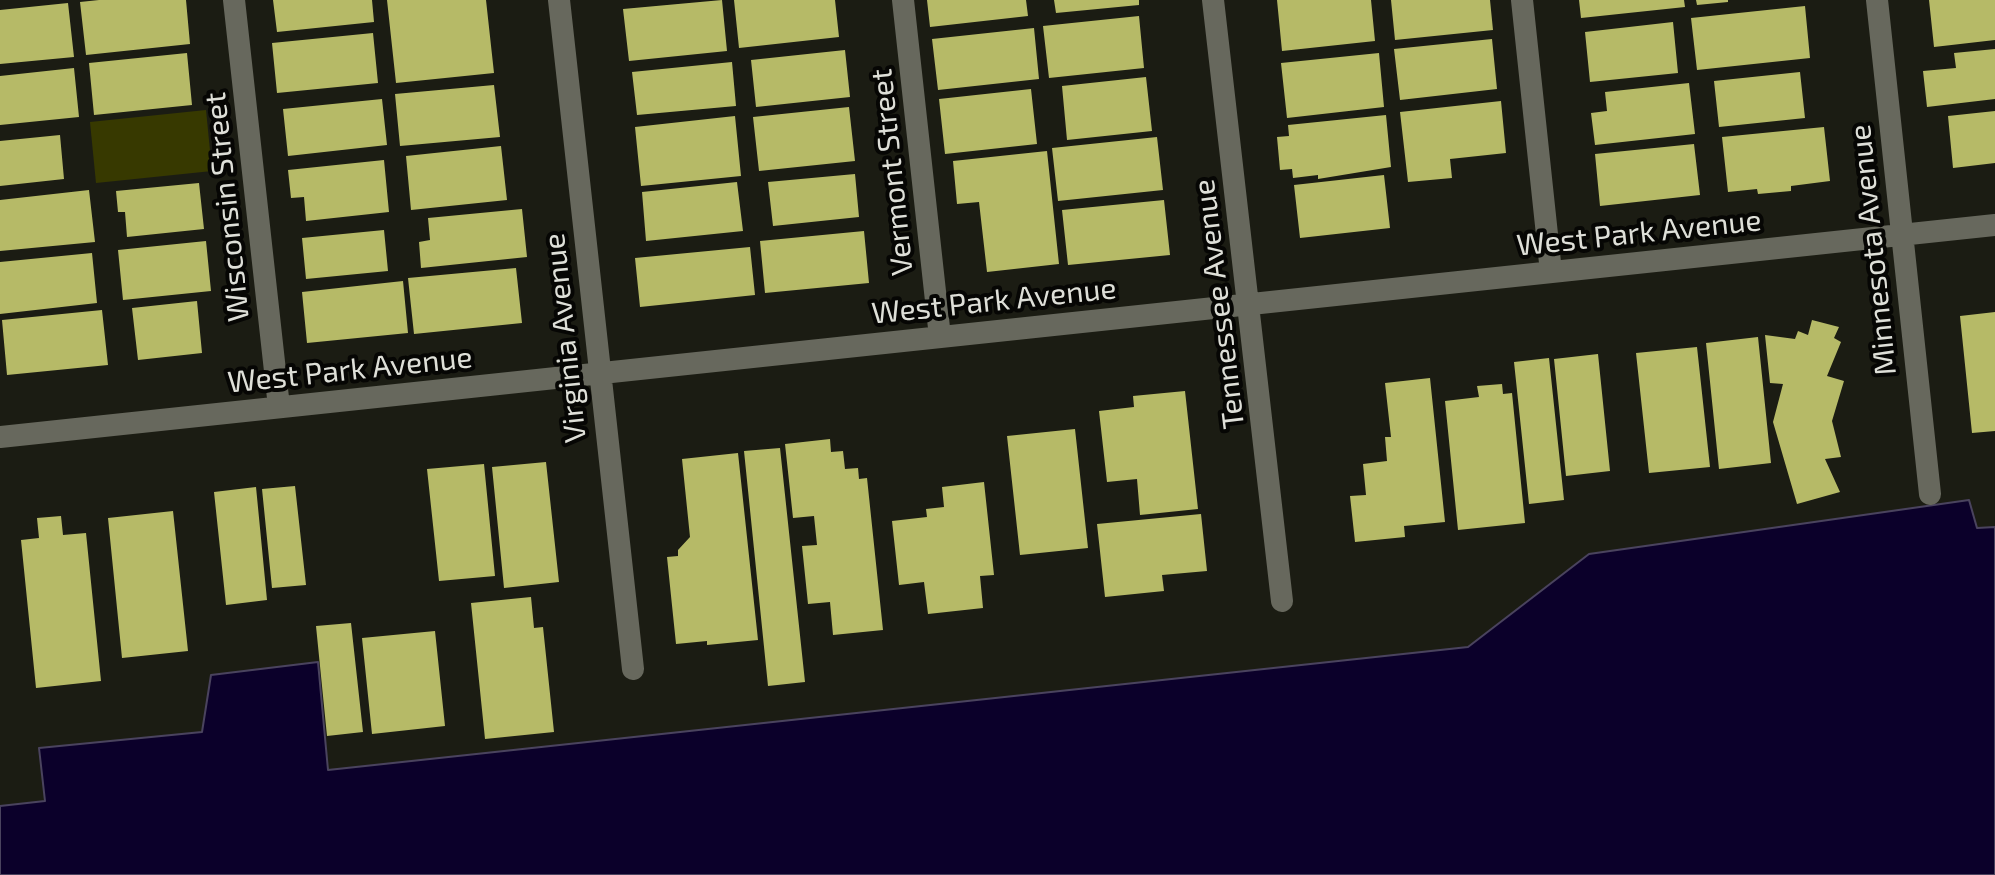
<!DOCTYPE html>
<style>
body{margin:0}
canvas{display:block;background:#1b1c13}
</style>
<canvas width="1995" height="875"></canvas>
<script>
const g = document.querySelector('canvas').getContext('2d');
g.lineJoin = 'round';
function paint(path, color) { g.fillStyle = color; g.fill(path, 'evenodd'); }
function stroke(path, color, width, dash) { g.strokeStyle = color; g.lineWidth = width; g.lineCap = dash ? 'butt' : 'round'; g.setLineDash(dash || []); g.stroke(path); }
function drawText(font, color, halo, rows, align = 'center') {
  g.font = font + ' "Exo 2",sans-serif'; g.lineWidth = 8; g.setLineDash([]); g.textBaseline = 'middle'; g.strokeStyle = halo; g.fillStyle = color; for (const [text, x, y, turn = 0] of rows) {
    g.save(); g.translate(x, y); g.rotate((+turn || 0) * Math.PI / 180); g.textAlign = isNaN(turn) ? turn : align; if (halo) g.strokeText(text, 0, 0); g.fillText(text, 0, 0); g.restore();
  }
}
const green = new Path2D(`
 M206,110L212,171L96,183L90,122Z`);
const water = new Path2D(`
 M1969,500L1977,528L1995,527V875H0V806L45,801L39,748L202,732L211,675L318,662L328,770L1468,647L1589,554Z`);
const building = new Path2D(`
 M99,0H186L190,44L86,55L80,2Z
 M273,0H372L374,22L277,32Z
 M387,0H486L494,73L396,83Z
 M722,0L727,51L629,61L623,9Z
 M734,0H835L839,37L739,48Z
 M927,0H1026L1028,16L930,27Z
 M1054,0H1139V5L1056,13Z
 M1277,0H1371L1375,41L1282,51Z
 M1391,0H1490L1493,30L1395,40Z
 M1579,0H1684L1685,7L1581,18Z
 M1696,0H1728V2L1697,5Z
 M1929,0H1995V40L1934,47Z
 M68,3L74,57L0,64V10Z
 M1805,6L1810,58L1697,70L1691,18Z
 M1139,16L1144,68L1049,78L1043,26Z
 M1673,22L1678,73L1590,82L1585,32Z
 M1034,28L1039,79L938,90L932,39Z
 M373,33L378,83L277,93L272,43Z
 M1492,39L1497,89L1400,100L1394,49Z
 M1995,49V99L1927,107L1923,71L1956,68L1954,53Z
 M845,50L850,97L756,107L751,60Z
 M187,53L192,105L94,115L89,63Z
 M1379,53L1384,107L1287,118L1281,63Z
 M732,62L736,106L637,115L632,72Z
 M74,68L79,117L0,125V76Z
 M1800,72L1805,118L1719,127L1714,81Z
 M1146,77L1152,131L1067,140L1062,86Z
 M1689,83L1695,134L1595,145L1591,113L1607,111L1605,92Z
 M494,85L500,137L400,146L395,94Z
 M1031,89L1037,144L945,154L939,99Z
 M382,99L387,145L288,156L283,109Z
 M1501,101L1506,153L1450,159L1452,178L1408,182L1400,112Z
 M849,107L855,161L759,171L753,117Z
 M1995,111V163L1953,168L1948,116Z
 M1386,115L1391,167L1318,179V175L1293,178L1292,169L1280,170L1277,137L1289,136L1288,125Z
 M735,116L741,176L641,186L635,127Z
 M1824,127L1830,181L1791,186V191L1758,194L1757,189L1728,192L1722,137Z
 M60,135L64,179L0,186V141Z
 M1157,137L1163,190L1058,201L1052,148Z
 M1694,144L1700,195L1600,206L1595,154Z
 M501,146L507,200L411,210L406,156Z
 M1047,151L1059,264L987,272L979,202L957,204L953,161Z
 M384,160L389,212L306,221L304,197L291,198L288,170Z
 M855,174L859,217L773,226L768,182Z
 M1384,175L1390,228L1300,238L1294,185Z
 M737,182L743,231L646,241L642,192Z
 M199,183L204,229L127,237L125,212H118L116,191Z
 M89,190L95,242L0,251V200Z
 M1164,200L1170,255L1068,265L1062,210Z
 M522,209L527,257L421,268L419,242L430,240L428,218Z
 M384,230L388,271L306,279L302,238Z
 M864,231L869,283L765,293L760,241Z
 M206,241L211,291L123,300L118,250Z
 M750,247L755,295L640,307L635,258Z
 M92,253L97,303L0,314V262Z
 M516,268L522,323L414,334L408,278Z
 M403,281L408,333L307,343L302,292Z
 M197,301L202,353L138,360L132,308Z
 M102,310L108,365L7,375L2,320Z
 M1995,312V431L1972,433L1960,316Z
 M1812,320L1839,327L1834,338L1841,342L1827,376L1844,381L1832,421L1841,457L1825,459L1840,492L1797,504L1773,422L1783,384L1770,383L1765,335L1795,339L1798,331L1808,335Z
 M1758,337L1771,463L1719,469L1706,343Z
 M1697,347L1710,467L1649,473L1636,353Z
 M1598,354L1610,471L1566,476L1554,359Z
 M1549,358L1564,500L1529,504L1514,362Z
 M1430,378L1445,522L1404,526L1405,537L1355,542L1350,496L1366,495L1363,464L1387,461L1385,437H1391L1385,383Z
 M1502,384L1503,394L1512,393L1525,523L1458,530L1445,401L1479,397L1477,386Z
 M1185,391L1198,509L1140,515L1137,479L1107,482L1099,411L1134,407L1133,396Z
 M1075,429L1088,548L1020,555L1007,436Z
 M830,439L831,452L843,451L845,469L858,468L859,479L867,478L883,630L833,635L830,602L808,604L802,546L817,545L814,516L793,518L785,444Z
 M780,448L805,682L768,686L744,451Z
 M738,453L758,640L707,645V641L676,644L667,557L678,556V550L690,537L682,459Z
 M546,462L559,582L504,588L492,467Z
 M484,464L495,576L439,581L427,469Z
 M984,482L994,575L980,576L983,608L928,614L924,582L899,585L892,521L927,517L926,509L944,507L942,487Z
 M295,486L306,585L272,588L262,489Z
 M256,487L267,600L226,605L214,492Z
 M173,511L188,651L122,658L108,518Z
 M1201,514L1207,571L1162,575L1164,591L1105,597L1097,524Z
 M61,516L63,535L86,533L101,681L36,688L21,540L39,538L37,518Z
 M531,597L534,628L543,627L554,732L485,739L471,603Z
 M351,623L363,732L327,736L316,626Z
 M435,631L445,726L372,734L362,638Z`);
const minor = new Path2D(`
 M234,0L279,407
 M559,0L633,669
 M903,0L940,337
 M1213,0L1282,601
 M1522,0L1551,272
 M1877,0L1930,494
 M0,437L1995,225`);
const streetNames = [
 ["Vermont Street",892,172,-96],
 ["Wisconsin Street",227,207,-96],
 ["West Park Avenue",1639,233,-6],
 ["Minnesota Avenue",1873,250,-96],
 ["West Park Avenue",994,301,-6],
 ["Tennessee Avenue",1219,304,-97],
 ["Virginia Avenue",565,338,-96],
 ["West Park Avenue",350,370,-6]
];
paint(green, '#373900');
paint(water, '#0b002a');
stroke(water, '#4a435e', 2);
paint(building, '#b6ba67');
stroke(minor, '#67685d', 22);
drawText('30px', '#dedfd8', '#060604', streetNames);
</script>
